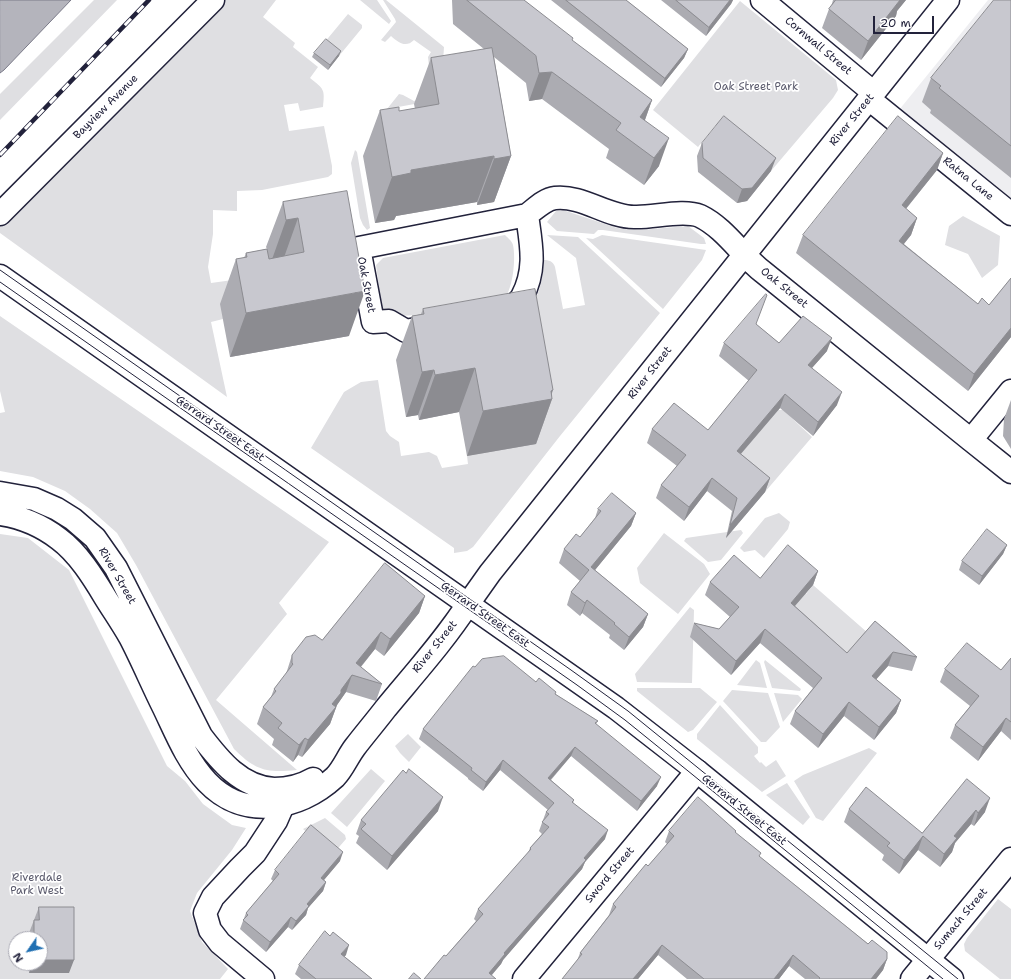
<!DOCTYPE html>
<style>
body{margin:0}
#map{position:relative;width:1011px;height:979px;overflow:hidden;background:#fff;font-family:"Shantell Sans",sans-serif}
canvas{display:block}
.north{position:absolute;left:8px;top:931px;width:40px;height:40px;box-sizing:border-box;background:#fff;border:1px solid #a7a7b1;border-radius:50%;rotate:236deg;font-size:11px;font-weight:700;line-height:16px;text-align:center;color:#22223b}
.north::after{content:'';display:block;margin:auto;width:14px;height:18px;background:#1f6fb2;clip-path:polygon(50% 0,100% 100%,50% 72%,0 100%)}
.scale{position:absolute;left:873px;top:16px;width:61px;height:18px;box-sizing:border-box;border:2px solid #22223b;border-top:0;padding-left:5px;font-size:12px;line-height:14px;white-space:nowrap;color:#22223b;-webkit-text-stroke:3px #fff;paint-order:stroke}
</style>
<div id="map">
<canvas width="1011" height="979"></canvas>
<div class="north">N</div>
<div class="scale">20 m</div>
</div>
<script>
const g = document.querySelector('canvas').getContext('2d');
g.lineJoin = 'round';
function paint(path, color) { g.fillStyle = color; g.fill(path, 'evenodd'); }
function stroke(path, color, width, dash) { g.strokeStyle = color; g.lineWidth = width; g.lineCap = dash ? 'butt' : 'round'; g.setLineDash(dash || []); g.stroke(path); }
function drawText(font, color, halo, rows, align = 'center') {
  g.font = font + ' "Shantell Sans",sans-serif'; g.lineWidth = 3.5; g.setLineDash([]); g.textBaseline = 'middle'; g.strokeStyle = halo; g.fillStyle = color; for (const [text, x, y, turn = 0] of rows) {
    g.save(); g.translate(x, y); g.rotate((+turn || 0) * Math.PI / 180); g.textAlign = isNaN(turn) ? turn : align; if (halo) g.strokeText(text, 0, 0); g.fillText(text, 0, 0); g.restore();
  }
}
const built = new Path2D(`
 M988,0H1011V207L895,115Z`);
const green = new Path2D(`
 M94,0H117L0,120V94Z
 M222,0H276L263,17L295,43L293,47L318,67L310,78C324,89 325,89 323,107L300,111L298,103L284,105L289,131L324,126L332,166V174L328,177L262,190L237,191V211L213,210V234L208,267L211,283L240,279L223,319L211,322L227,397L0,233V224Z
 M360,0H377L391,21L389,24Z
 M383,0H386L444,47L443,62L429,66L428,57L431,52L414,40C406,48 399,43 391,36L385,42L381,40L396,22L395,19Z
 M740,1L836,80L838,90L833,98L771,171L715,126L698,147L653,110Z
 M348,14L362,25V28L339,56L324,43Z
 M399,94L403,95L414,101L417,100L431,101L387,109Z
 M355,150L357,152L370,228L367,230L363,225L360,218L351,163Z
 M563,210L617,228L640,230L688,226L704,238L706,244H701L603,230H598L594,234L557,231L547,222L556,211Z
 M963,216L1000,236L998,265L982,278L968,254L945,245L949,226Z
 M505,235C508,238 512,241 513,245C516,259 513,287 505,298L415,315L400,316L392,310L382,311L376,265L383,258Z
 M547,235L578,237L660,313L560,436L473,547L467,551L454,553V548L311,448L344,392L361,382L378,380L386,431L390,436L399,442L401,456L429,452L437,456L442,468L468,464L467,456L536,443L532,306C541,289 543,278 543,260C549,260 553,261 555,267L563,309L585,305L576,258Z
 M602,235L706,250L702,260L663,309L586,238L593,239Z
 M0,316L329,542L279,603L287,614L216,700L297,770C267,773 256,771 234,749L136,565L117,533L90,509L65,491L33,477L0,471V413L5,412L0,391Z
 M778,410H783L812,437L765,492L734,462Z
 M779,513L790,522L788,529L764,558L755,550L744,552L740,548L765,518Z
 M741,530L743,533L721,560L708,562L684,541L686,538Z
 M664,533L704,564L710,574L678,614L640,583L637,568Z
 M0,534L28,538L69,570L167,766L185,781L203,804L232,825L246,828L232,850L197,893L190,911L202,942L228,969L220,979H0ZM16,939H40V963H16Z
 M813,585L868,633L846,661L787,617L804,592L806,594Z
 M690,607L694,610L692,683L637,682L635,674Z
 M756,660L760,663L767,688L737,685Z
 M765,660L801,689L800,691L772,688L764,662Z
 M637,688H700L717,702L693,730L688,732L637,691Z
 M732,690L768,693L780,727L766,742H761L723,701Z
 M774,693L798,695L802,699L783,722Z
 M720,705L758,747V753L754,756L760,763L761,762L766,767L776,760L786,776L762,792L697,739V734Z
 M408,734L421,747L409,762L400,753L395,746Z
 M869,748L877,753L823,821L816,818L794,781L803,775Z
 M371,769L385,781L347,827L331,813Z
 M787,783L810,817L803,825L766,795Z
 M325,818L345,835L346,839L333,854L303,829Z
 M998,899L1011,909V979H1000L965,951L964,944L967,938Z`);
const water = new Path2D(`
 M0,0H71L4,70L0,73Z`);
const minor = new Path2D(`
 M762,0L874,93
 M869,99L1011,214
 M527,215C535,209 545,199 555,198C583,195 607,217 634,217C653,218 683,209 700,216C725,228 742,256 763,272C846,339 928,406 1011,472
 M527,215C531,244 537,269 522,297C519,302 513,306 509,310L406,331L389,321L373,322L359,248Z
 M971,440L1011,391
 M468,604L490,573L948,0
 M263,979L220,943L210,930L205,913L213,897L240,868L255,853L276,821L283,805
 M524,979L697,771
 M912,979L1011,859`);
const major = new Path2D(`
 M0,214L213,0
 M0,276L616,708L697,771L952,979
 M0,493L34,499L57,509L73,519L95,538L116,568L201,736C220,761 241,787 274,789C288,789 301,786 313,779
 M0,514C21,517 42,526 59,539C78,553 93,577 105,597C113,610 122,623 130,637C142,660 152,684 164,708C176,733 187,761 207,782C244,821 299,810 335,777C343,769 348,756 355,747C365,734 376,721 386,708C414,674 444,641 468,604`);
const tram = new Path2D(`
 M0,270L571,670L628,711L958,979
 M0,282L577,685L625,720L693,775L943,979`);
const rail = new Path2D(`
 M0,155L149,0`);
const wall = new Path2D(`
 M452,0H524L572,41L652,100L645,120L659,166L644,185L606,158L609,149L542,99L529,101L526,83L494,57L511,156L494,202L477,205V202L396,216L394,220L375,223L363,156L380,110L399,111L415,109L414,104L431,58L484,49L453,24Z
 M551,0H626L688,49L684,58L661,87Z
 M661,0H733L731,4L706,36Z
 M833,0H906L897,11L896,16L861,60L822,28L829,9L831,7Z
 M1011,0V178L930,113L931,110L922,102L931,78Z
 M314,53L339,56L328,70L312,57Z
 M702,143L771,171L747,201L737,203L698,172L697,156Z
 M943,153L937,170L906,209L917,218L911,235L904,244L978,304L989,305L1011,278V337L968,391L796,253L803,235Z
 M347,191L349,336L230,357L220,304L236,259L244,258L246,253L267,249L266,247L283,202Z
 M423,309L551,395L552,399L536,444L467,456L459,412L419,420L418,415L406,417L396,360L412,316L421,314Z
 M756,324L779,343L827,351L812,368L837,405L813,436L780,408L741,454L770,478L765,492L726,538L732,511L707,491L684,521L656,498L661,485L677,466L647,443L652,429L708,430L749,381L719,356L724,343Z
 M1011,400V449L1003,436L1004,419Z
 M598,509L636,513L631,526L595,570L648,614L643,627L624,650L609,638L610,635L582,613L580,616L567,605L571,592L580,581L559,563L564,549L580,537L595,518Z
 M1007,545L1003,554L979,585L959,570L962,561Z
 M818,571L813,585L795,606L847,653L875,621L917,657L912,671L888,666L876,679L901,700L896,713L874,740L844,716L818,748L790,724L795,711L813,688L760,643L731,675L690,637L694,623L719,629L730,617L705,595L710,582L760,578Z
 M425,596L419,613L384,656L375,649L361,667L382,684L376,701L346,692L337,705L330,724L302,757L298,755L293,762L272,745L274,739L257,724L263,707L271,697L274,689L286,674L292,655L322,640Z
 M1011,658V740L1001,731L978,761L950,738L955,725L970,706L940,682L945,669L1001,670Z
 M475,667L536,682L598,721L596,724L657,786L637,811L571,756L551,780L574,800L573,803L605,839L585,862L582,869L503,960L501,964L492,975L446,956L476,921L474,919L478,909L528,853L530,848L542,834L539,831L546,812L548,810L500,770L483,791L468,779V778L419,739L423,729Z
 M406,773L438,811L387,870L356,843L359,836L356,834L361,820Z
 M967,779L985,812L974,826L971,824L955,843L952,852L940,867L918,850L899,874L882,860L884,855L844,822L849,809L922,833Z
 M669,831L735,833L760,857L887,959L883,970L876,979H805L789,966L779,979H687L658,955L638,979H562L577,961L580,953L609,915L613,904L648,866L667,844L665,842Z
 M340,861L324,880L326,882L323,891L308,908L306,915L292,930L288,927L266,952L240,929L246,913L273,881L271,879L275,870Z
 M39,907L69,973H29V963H40V939H29V933Z
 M330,936L346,955L344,956L372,979H301L295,974L299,965Z`);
const shadedWall = new Path2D(`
 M730,0H733L731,4L706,36L709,27Z
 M900,0H906L897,11L896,16L861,60L868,41Z
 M688,49L684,58L661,87L665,78Z
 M341,51L339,56L328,70L330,65Z
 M552,72L542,99L529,101L539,73Z
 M652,100L642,128L640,117Z
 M669,138L659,166L644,185L654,158Z
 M943,153L937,170L895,222L902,205Z
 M494,156L477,202L396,216L394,220L375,223L392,177L411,170Z
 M511,156L494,202L477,205L494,159Z
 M776,158L771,171L747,201L737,203L742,189Z
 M298,218L282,263L270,265L286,220Z
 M917,218L911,235L892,258L899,241Z
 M365,291L349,336L230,357L246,313Z
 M1011,328V337L968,391L974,374Z
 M832,338L827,351L803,378L808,365Z
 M475,368L459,412L419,420L435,375Z
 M434,370L418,415L406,417L422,372Z
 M553,390L550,399H552L536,444L467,456L483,411Z
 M842,392L837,405L813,436L818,422Z
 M785,394L780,408L732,464L737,451Z
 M712,478L707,491L684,521L689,507Z
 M770,478L765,492L726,538L730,525Z
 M636,513L631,526L586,581L591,567Z
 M1007,545L1003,554L979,585L982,576Z
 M818,571L813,585L786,616L791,603Z
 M425,596L419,613L384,656L390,639Z
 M587,600L582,613L580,616L585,603Z
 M648,614L643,627L624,650L629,637Z
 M765,629L760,643L731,675L736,661Z
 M381,632L375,649L353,676L352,675L346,692L337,705L330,724L302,757L308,740L341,690L356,663Z
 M893,652L888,666L867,690L872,676Z
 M901,700L896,713L874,740L879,727Z
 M849,702L844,716L818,748L823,734Z
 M1006,718L1001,731L978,761L983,747Z
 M305,738L298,755L293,762L299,745Z
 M575,747L571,756L544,787L548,778Z
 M503,760L500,770L483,791L486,782Z
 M661,777L657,786L637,811L641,801Z
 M443,797L438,811L387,870L392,856Z
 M990,798L985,812L974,826L978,813Z
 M976,810L971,824L955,843L952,852L940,867L944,854L954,836Z
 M608,830L605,839L585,862L582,869L503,960L501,964L488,979L489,973L504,953Z
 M923,836L918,850L899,874L904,860Z
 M343,852L340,861L318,887L321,878Z
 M326,882L323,891L308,908L306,915L292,930L296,921L307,904Z
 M291,917L288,927L266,952L270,942Z
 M349,945L346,955L338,964L341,954Z
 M662,945L658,955L638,979H633Z
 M793,955L789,966L779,979H774Z
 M887,959L883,970L876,979H871Z
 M40,960H74L69,973H29L33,963H40Z`);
const building = new Path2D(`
 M467,0H524L573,38L572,40L652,100L640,117L669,138L654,158L616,130L621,123L552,72L539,73L536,56Z
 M566,0H626L688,49L665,78Z
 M676,0H730L709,27Z
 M836,0H900L868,41L829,9Z
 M994,0H1011V146L939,88L941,86L931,78Z
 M326,39L341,51L330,65L314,53Z
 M492,48L511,156L494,159V156L411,170V173L392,177L380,110L399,107V111L439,104L431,58Z
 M724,116L776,158L752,188L742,189L703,158L702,143Z
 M898,116L943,153L902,205L917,218L899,241L978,304L982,298L989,305L1011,278V328L974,374L803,235Z
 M347,191L365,291L246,313L236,259L247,257L246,253L267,249L269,259L304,252L298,218L286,220L283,202Z
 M535,289L553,390L551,391L552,399L483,411L475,368L435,375L434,370L422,372L412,316L424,314L423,309Z
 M766,294L767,295L756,324L779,343L803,316L832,338L808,365L842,392L818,422L785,394L737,451L770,478L730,525L737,498L712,478L689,507L661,485L686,455L652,429L674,403L708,430L757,370L724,343Z
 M612,493L636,513L591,567L648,614L629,637L614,624L615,623L587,600L585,603L571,592L589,570L564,549L576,534L580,537L601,511L598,509Z
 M987,529L1007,545L982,576L962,561Z
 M788,545L818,571L791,603L847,653L875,621L917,657L893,652L872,676L901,700L879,727L849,702L823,734L795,711L822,678L765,629L736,661L694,623L719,629L739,607L710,582L734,555L760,578Z
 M385,563L425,596L390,639L381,632L356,663L382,684L352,675L341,690V693L332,704L336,707L308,740L305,738L299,745L278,728L282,723L263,707L276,691L274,689L293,664L292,663V655L306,637L315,635L322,640Z
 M967,643L1001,670L1011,658V722L1006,718L983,747L955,725L979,696L945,669Z
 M504,656L536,682L539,678L556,692L555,694L598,721L595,723L661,777L641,801L575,747L548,778L574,800L572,802L608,830L584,858L586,860L504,953L505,954L489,973L496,979H424L444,955L446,956L483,914L478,909L531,849L530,848L549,827L542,822L549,814L546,812L554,803L503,760L486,782L471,770L472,768L423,729L473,666L475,667L482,659Z
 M409,769L443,797L392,856L361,829L366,824L361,820L403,770L406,773Z
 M967,779L990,798L978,813L976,810L954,836L957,838L944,854L923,836L904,860L887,846L890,843L849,809L866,787L922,833Z
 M698,797L736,831L735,832L761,853L759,856L868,944L872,940L887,952V959L871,979H819L820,978L793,955L774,979H704L662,945L633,979H562L582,954L580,953L616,907L613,904L646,864L648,866L674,836L669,831Z
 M311,825L343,852L321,878L326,882L307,904L309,906L296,921L291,917L270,942L243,920L248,915L246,913L279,874L275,870Z
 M39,907H74V960H40V939H34V920H39Z
 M325,931L330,936L333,932L349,945L341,954L372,979H316L299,965Z
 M414,973L421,979H409Z`);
const streetNames = [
 ["Cornwall Street",818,46,40],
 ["Bayview Avenue",106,107,-45],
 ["River Street",852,120,-51],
 ["Ratna Lane",968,179,39],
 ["Oak Street",366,285,79],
 ["Oak Street",784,288,39],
 ["River Street",650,373,-52],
 ["Gerrard Street East",220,429,35],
 ["River Street",117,576,60],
 ["Gerrard Street East",485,615,35],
 ["River Street",435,647,-51],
 ["Gerrard Street East",744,810,39],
 ["Sword Street",610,875,-50],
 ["Sumach Street",961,919,-50]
];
const parkNames = [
 ["Oak Street Park",756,87],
 ["Riverdale",37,878],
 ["Park West",37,891]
];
paint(built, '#eeeef1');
paint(green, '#dfdfe2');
paint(water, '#b4b4bc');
stroke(water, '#7a7a88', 1);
stroke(minor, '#22223b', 25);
stroke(major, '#22223b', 25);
stroke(minor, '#fff', 22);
stroke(major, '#fff', 22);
stroke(tram, '#22223b', 1);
stroke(rail, '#22223b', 4.5);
stroke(rail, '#fff', 3, [9]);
paint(wall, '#acacb2');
paint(shadedWall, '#8c8c91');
paint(building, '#c8c8cf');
stroke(building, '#8c8c91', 1);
drawText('11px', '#22223b', '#fff', streetNames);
drawText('11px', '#5b5b6d', '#fff', parkNames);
</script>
